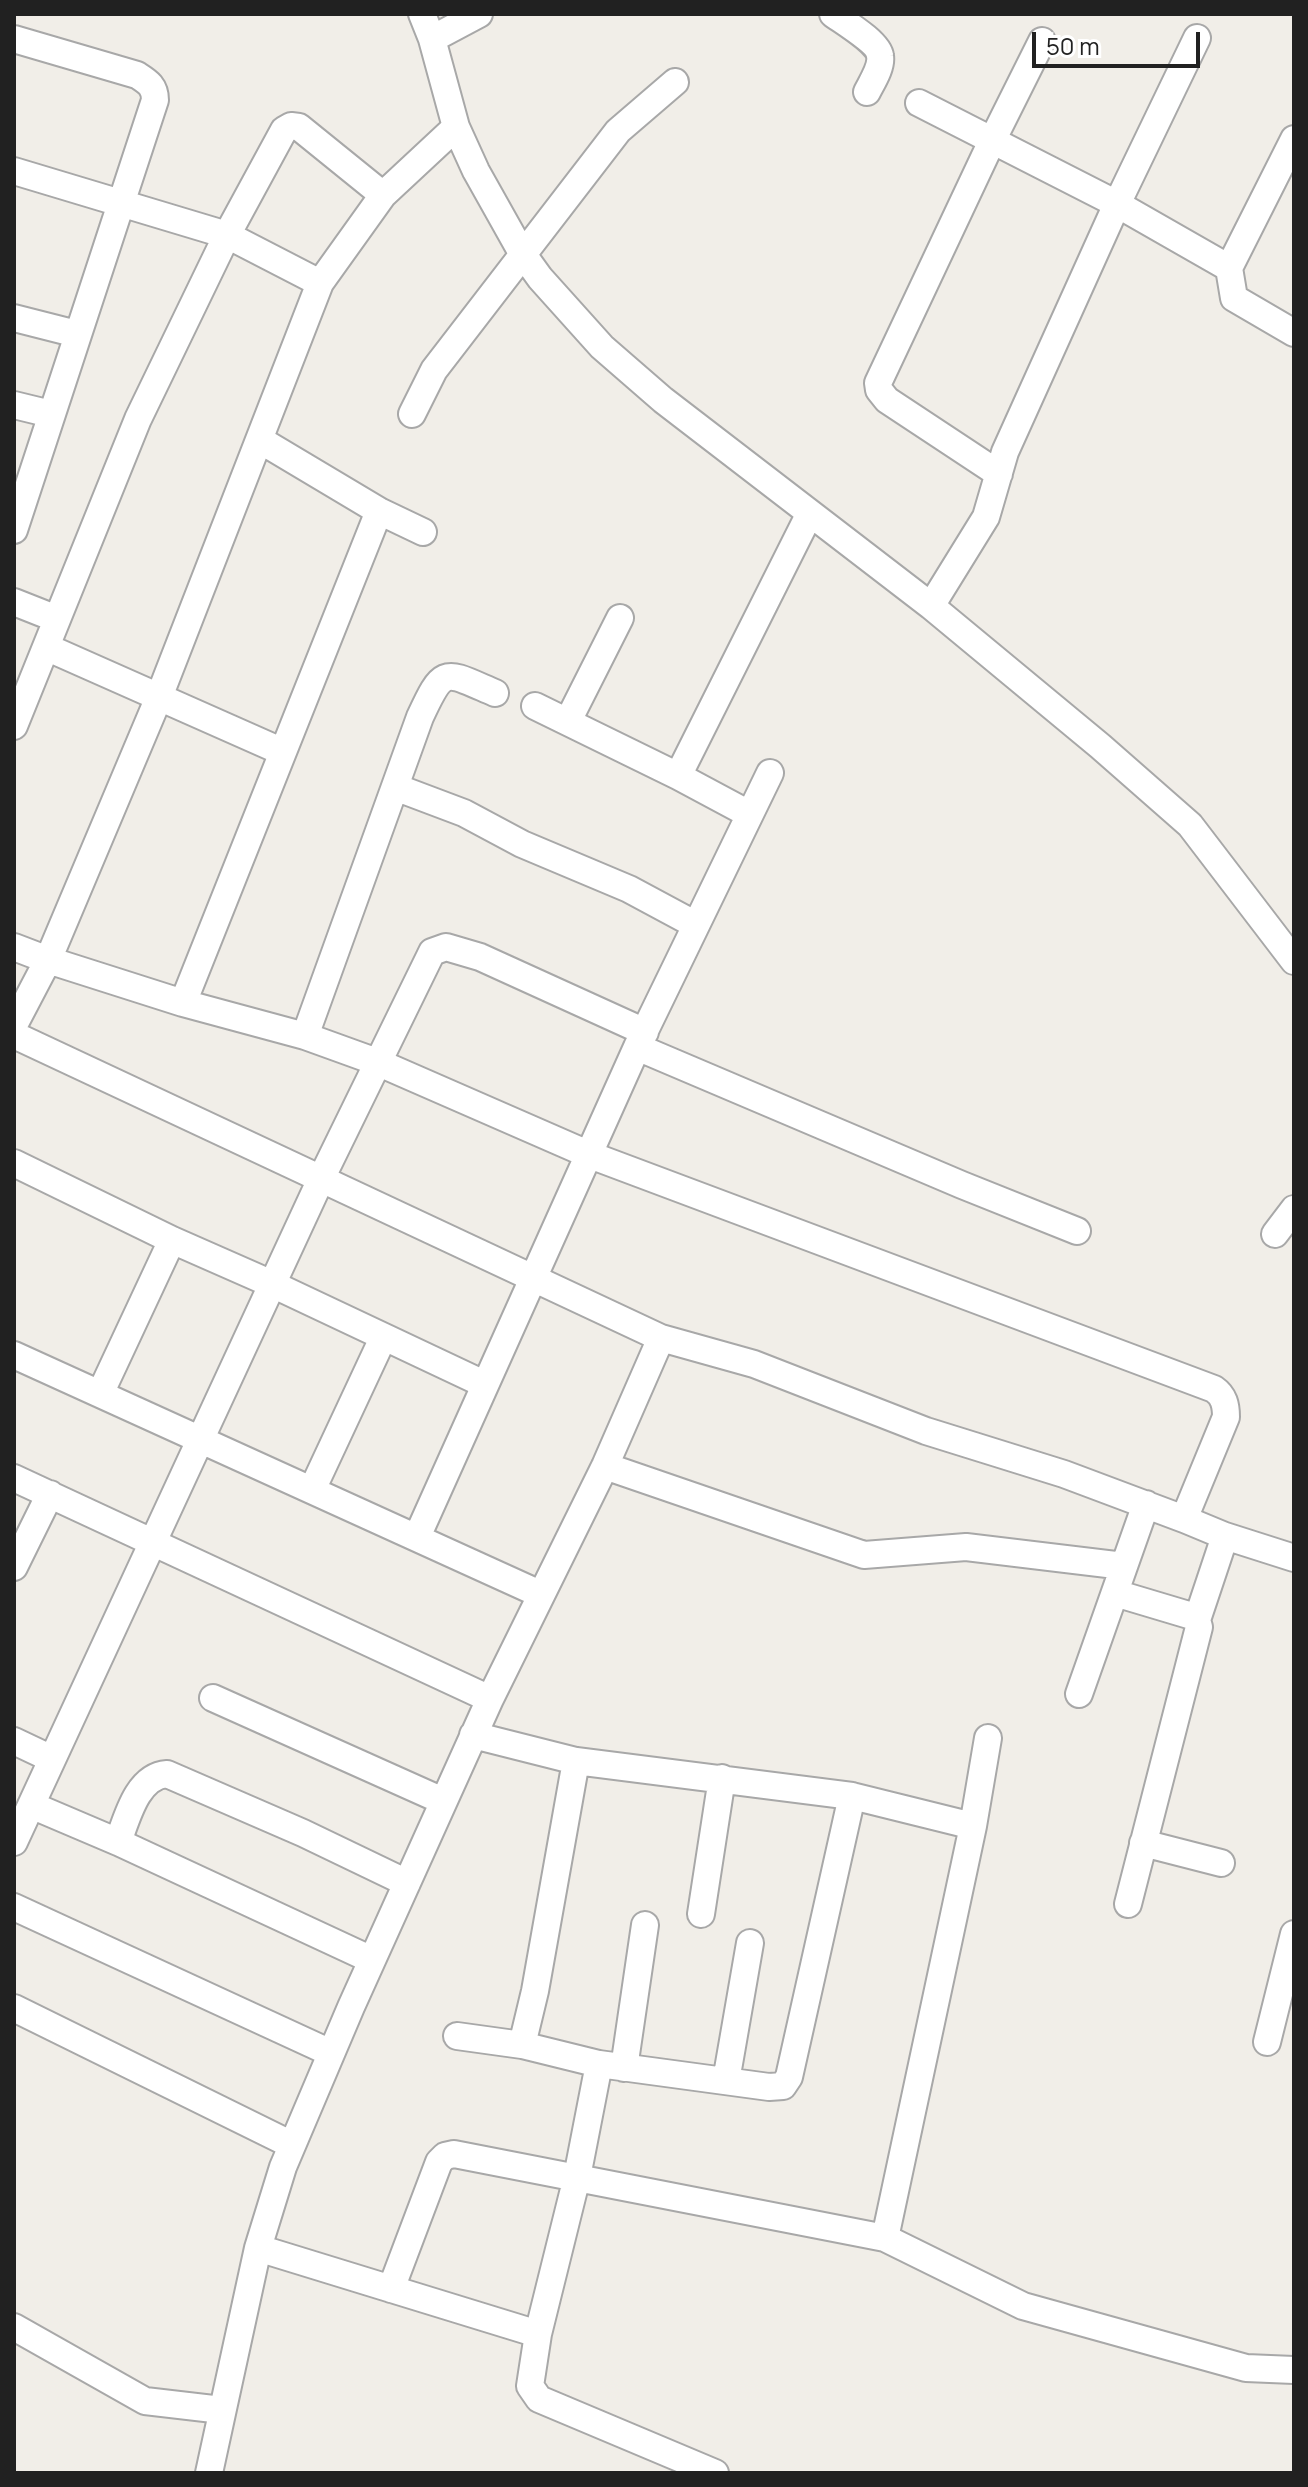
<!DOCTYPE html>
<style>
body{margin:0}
#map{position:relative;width:1308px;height:2487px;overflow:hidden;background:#f1eee8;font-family:Manrope,sans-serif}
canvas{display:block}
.frame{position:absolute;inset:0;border:16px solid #212121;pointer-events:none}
.scale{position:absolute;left:1032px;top:32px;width:168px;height:36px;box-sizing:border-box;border:4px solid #212121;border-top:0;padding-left:10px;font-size:24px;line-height:28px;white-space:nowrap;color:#212121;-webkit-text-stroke:6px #fff;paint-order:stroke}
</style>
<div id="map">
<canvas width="1308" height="2487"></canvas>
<div class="frame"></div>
<div class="scale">50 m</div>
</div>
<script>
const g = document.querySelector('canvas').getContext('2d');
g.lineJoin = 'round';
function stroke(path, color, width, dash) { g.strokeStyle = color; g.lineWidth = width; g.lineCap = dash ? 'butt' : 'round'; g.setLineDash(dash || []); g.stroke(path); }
const minor = new Path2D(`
 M422,14L432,39L456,127L476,171L522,253L540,278L602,347L663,400L931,606L1100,746L1190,825L1294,961
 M833,14C844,22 879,43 880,56C882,67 872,82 867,92
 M14,39L137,75C148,82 155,86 155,100L14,530
 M432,39L479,14
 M919,103L1117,204L1229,268L1234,298L1294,333
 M14,171L227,235L320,283
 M1229,268L1294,139
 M14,318L77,334
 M14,405L51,414
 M412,414L434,370L618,131L675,82
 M260,440L379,511L423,532
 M999,474L887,400L879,390L878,383L992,141L1042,41
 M14,602L57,619
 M931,606L986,517L1005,452L1117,204L1197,38
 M46,647L283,752
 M535,706L678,776L749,814
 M568,721L620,618
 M14,726L138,419L227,235L284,130L291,126L299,127L383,195
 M678,776L810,513
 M395,787L464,813L522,844L629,889L696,925
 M14,947L48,960L183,1003L305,1036L377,1062L590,1155L1214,1389C1224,1396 1226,1405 1226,1417L1184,1519
 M183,1003L379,511
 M14,1025L48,960L159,697L320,283L383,195L456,127
 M14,1035L661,1338L754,1364L926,1431L1064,1474L1184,1519L1225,1536L1294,1558
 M305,1036L420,717C444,665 444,671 495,693
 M637,1047L962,1185L1077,1231
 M14,1163L172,1240L272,1284L484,1384
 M1275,1234L1294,1209
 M14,1355L540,1594
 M100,1394L172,1240
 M605,1466L864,1555L966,1547L1124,1566
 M14,1478L490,1699
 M312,1490L383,1338
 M417,1537L637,1047L770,773
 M14,1567L50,1494
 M1115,1593L1192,1616L1197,1620L1199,1627L1128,1904
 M1197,1620L1225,1536
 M1079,1694L1146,1504
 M213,1698L443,1801
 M473,1735L576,1761L852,1796L973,1826
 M14,1741L52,1759
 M31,1805L118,1842L372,1960
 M14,1842L321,1179L432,952L446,947L480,957L645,1032
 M118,1842C127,1818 137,1776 167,1774L303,1833L407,1883
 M1143,1843L1221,1863
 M14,1907L331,2053
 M701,1914L722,1778
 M14,2008L292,2145
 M457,2036L522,2045L599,2064L769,2087L783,2086L789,2077L852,1796
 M1267,2042L1294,1934
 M522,2045L535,1991L576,1761
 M599,2064L577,2177L538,2334L530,2386L539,2399L715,2473
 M624,2068L645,1925
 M726,2081L750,1943
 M885,2238L973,1826L988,1738
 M258,2248L538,2334
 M391,2289L439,2162L445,2156L454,2154L885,2238L1023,2306L1246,2368L1294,2370
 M14,2327L145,2401L222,2410
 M209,2473L258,2248L283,2167L351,2007L490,1699L605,1466L661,1338`);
stroke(minor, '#a8a8a8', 30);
stroke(minor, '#fff', 26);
</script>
